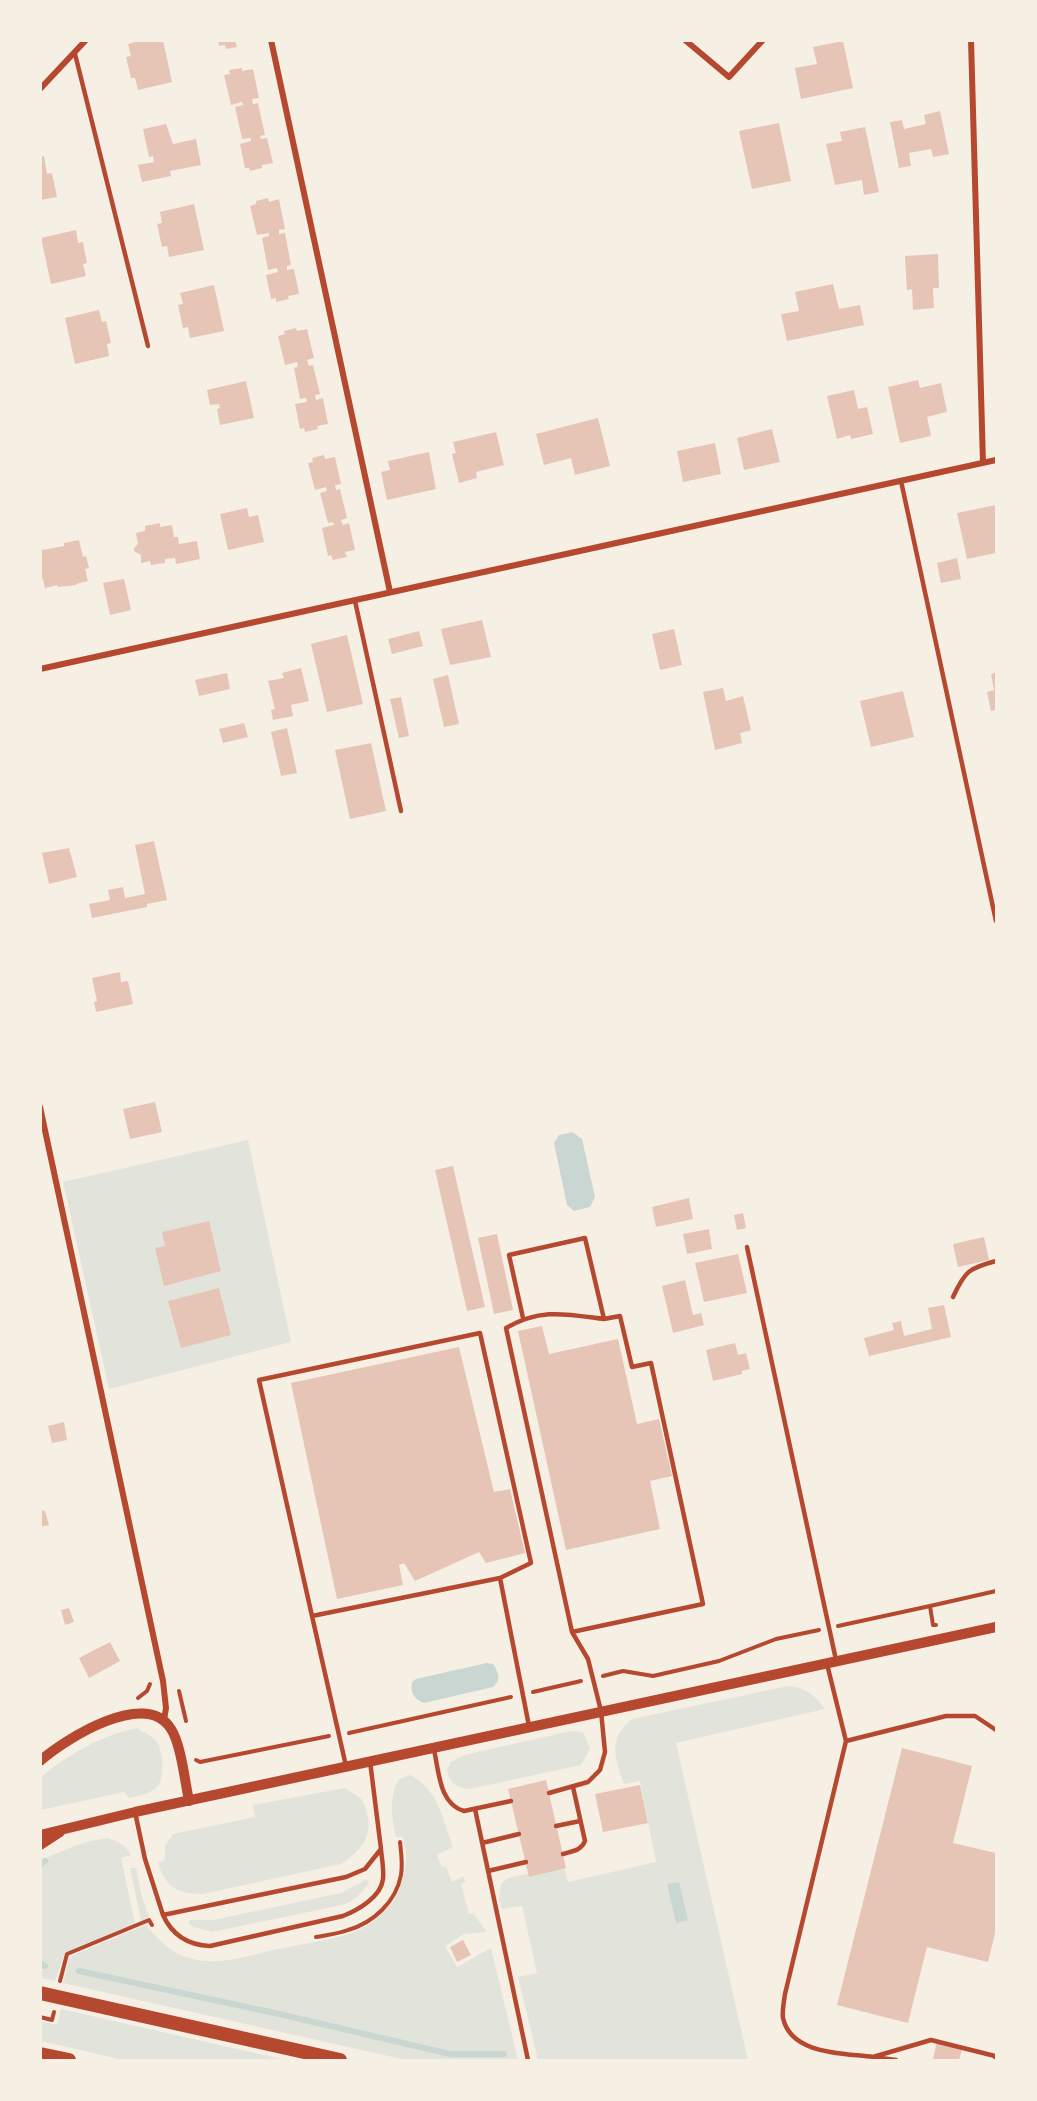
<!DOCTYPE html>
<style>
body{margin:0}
#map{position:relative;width:1037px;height:2101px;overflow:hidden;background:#f6efe4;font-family:Helvetica,sans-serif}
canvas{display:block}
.frame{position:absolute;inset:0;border:42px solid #f6efe4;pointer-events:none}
</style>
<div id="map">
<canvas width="1037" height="2101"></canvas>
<div class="frame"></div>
</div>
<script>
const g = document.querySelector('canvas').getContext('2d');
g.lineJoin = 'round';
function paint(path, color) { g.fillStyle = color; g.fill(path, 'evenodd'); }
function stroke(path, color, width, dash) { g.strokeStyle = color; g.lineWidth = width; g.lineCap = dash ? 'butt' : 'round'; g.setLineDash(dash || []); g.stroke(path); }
const green = new Path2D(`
 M248,1140L291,1342L109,1389L63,1182Z
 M788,1686C805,1687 815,1695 825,1709L676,1743L748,2060H538L518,1977L537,1973L522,1906L502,1909L499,1900L501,1884L508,1878L564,1866L568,1882L656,1862L640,1781L624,1784C615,1758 607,1740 632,1719Z
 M137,1728C143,1732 152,1735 157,1742C163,1752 166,1779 156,1788C149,1794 138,1796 129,1798L124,1792L41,1810V1777C70,1754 99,1736 137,1728Z
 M571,1731L583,1732L590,1749L581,1765L470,1789C457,1788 450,1784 447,1770L451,1762L464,1755Z
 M410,1775C438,1788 443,1821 453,1847L437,1855L442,1867L446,1866L452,1882L463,1876L466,1882L461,1884L469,1914L473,1913L487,1932L464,1934L445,1946L457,1967L491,1948L518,2060H406L63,1983L69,1959L73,1955L146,1925C158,1940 173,1955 193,1959C221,1966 250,1955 278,1949C301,1944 326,1941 349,1934C381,1924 405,1893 406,1859C407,1852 404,1844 403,1837H396C391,1817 389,1797 399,1779Z
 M345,1788C350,1791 357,1795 361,1799C365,1804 366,1811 368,1817C372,1839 358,1853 341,1864L203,1894C178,1894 166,1888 158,1863L165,1860V1846L173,1834L255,1817L253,1805Z
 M108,1838C119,1842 125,1844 131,1855L121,1858L135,1924L65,1953L55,1981L41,1978L40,1861C63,1850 83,1841 108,1838Z
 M130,1868H136L142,1897L149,1917L141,1921Z
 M367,1879L369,1883C362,1893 353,1902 342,1905L212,1932L193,1927L188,1923L191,1920H213L341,1893Z
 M61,2009L286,2060H123L41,2041V2021L57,2025Z`);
const water = new Path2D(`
 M572,1132L582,1139L595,1197L590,1207L574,1211L567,1205L554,1143L559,1135Z
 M487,1663L493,1664C499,1673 501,1680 493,1687L424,1703C414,1699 410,1693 412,1682L416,1679Z
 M679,1882L688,1920L676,1923L667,1884Z`);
const stream = new Path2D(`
 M40,1865L45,1861
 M40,1963L45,1966
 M79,1971L279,2014L450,2054H504`);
const building = new Path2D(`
 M144,40H163L172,82L138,90L135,78H131L126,57L131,56L128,44Z
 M218,40H235L237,47L226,49L225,45L219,46Z
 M843,41L853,88L801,99L795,68L817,64L813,47Z
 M242,68V71L253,69L259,98L252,99L253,104L258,103L265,135L260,136L261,139L267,138L273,163L262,165V168L250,171L249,168H245L240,144L251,141V138L242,139L235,107L243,105L242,102L231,105L224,75L230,74L229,70Z
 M940,111L949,154L933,157L931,149L909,153L911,166L899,168L890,122L902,120L904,129L926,124L924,115Z
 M779,123L791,181L752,189L739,131Z
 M166,124L173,144L196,139L201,165L170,171L171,176L142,182L138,165L154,162L153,156L149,157L143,129Z
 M865,127L879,192L864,195L862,180L835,185L826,144L842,141L840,132Z
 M44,156L47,174L52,173L57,197L40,200V157Z
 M268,198L269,202L279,199L285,229L279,230V234L285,233L291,265L287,266V270L294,269L299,294L288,296L289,299L276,302V298L271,299L266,275L278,272L277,268L268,270L262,238L269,236V233L257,235L250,206L256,204V201Z
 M194,204L204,250L169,257L167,246L162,247L157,224L162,223L160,212Z
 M76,230L78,243L83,242L87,263L83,264L86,276L51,284L41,238Z
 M938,254L939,288H933L934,308L913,310L912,289L907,290L905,256Z
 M833,284L839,309L860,305L864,325L787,341L781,314L799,311L795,292Z
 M214,285L224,331L190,338L188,327L183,328L178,305L183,304L180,293Z
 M99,310L102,322L106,321L111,343L107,344L109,356L75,364L65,318Z
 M296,328L297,331L307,329L314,358L307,360L309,366L313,365L320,394L315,395L316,400L323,398L328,424L317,426L318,429L305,432L304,428L300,429L295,404L307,402L306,398L300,399L294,368L298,367L297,362L285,365L278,336L285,334L284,331Z
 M918,380L920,388L941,383L947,412L927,417L931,436L900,443L888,387Z
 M246,381L254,418L220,425L217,409L220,408L219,404L210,405L207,390Z
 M854,390L858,409L867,407L873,434L851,439L850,435L837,439L827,396Z
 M598,418L610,466L575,475L571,458L544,465L536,434Z
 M772,429L780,462L744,470L737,438Z
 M496,432L504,465L476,472L477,478L459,483L452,454L456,453L453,442Z
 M715,443L721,474L683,482L677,451Z
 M429,452L436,489L387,500L381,472L390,470L388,461Z
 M324,455L325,459L335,457L341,484L335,485L336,490L340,489L347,518L341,520L343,525L349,523L355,550L345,552L347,557L333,560L331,555L328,556L322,528L334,525L333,522L328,523L320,493L327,491L326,487L315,490L308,463L313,462L312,458Z
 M996,505V553L967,559L957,513Z
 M247,508L249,517L258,515L264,542L228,550L220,514Z
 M160,523V527L172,525L174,537H178L179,544L197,541L200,559L176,564L175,558L165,559V563L151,565L150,561L141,563V555L134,551V548L138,544L136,533L145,531V526Z
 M79,540L83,557L86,556L89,568L85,569L88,581L76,584V585L58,587L57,585L45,588L43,579H40V543L43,550L64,546V543Z
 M957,558L961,579L941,583L937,563Z
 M124,579L131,610L110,615L103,583Z
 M482,620L491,657L450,665L441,629Z
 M674,629L682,665L660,670L652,634Z
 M419,631L423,646L392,654L388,639Z
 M347,635L363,704L327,712L311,644Z
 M301,668L309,701L291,705L293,716L273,720L271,710L275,709L268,681L284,678L282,673Z
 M996,672V710L991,711L987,692L994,690L991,674Z
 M227,673L230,689L199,696L195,680Z
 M448,675L459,724L444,727L433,679Z
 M723,688L726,701L743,696L751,730L740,733L742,743L715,750L703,692Z
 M903,691L914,737L871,747L860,701Z
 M401,697L409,736L399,738L390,699Z
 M244,723L248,737L223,743L219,729Z
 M287,728L297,773L281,776L271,732Z
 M371,743L386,811L350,819L335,750Z
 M154,841L167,900L147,904V907L92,918L89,904L110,900L108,890L123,887L125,898L145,894L135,845Z
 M69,848L77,877L49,884L42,853Z
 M120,972L121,982L128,981L133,1004L96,1012L94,1002L97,1001L92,978Z
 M155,1102L162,1132L130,1139L123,1109Z
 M453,1166L485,1307L467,1311L435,1170Z
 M689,1198L693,1219L656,1227L652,1207Z
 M743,1213L746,1228L737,1230L734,1215Z
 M209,1221L221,1271L164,1286L155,1248L165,1246L162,1232Z
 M709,1229L712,1249L687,1254L683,1234Z
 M497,1234L513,1310L494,1314L478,1238Z
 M984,1237L989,1260L958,1267L953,1244Z
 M738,1254L747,1293L704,1302L695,1263Z
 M685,1280L693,1315L701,1313L704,1325L673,1333L662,1286Z
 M219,1288L231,1335L181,1348L168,1301Z
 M944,1305L951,1337L869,1356L864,1338L894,1330L892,1323L901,1321L904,1336L932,1329L928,1308Z
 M542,1326L549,1354L618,1339L637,1424L659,1419L672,1476L650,1481L660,1529L566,1550L518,1331Z
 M735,1343L738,1355L746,1353L750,1369L742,1371V1374L713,1381L706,1350Z
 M459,1347L494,1492L510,1489L525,1553L486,1563L479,1552L415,1581L404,1563L399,1565L403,1585L337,1599L291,1383Z
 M64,1422L67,1440L52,1443L48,1426Z
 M40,1504L43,1511H45L49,1525L40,1527Z
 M69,1608L74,1622L65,1625L61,1610Z
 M110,1642L120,1661L89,1678L79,1658Z
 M902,1748L972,1766L953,1843L996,1853V1929L988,1962L927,1947L908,2023L837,2005Z
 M546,1780L566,1868L529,1877L508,1789Z
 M640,1785L648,1823L603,1832L595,1794Z
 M463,1940L471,1955L457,1962L450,1947Z
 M937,2040L963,2046L959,2060H933Z`);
const path = new Path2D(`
 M936,1625H933L930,1606L996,1591
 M838,1626L930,1606
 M603,1676L623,1671L653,1676L719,1661L776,1639L819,1630
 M179,1691L186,1721
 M533,1692L581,1681
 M138,1698L147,1691L150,1684
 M349,1733L511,1697
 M196,1760L200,1762L329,1736
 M316,1937C326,1935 338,1934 348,1930C373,1923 396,1902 401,1875C403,1864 401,1852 400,1842
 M60,1981L67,1954L149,1920L152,1925
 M40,2017L52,2020L54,2012`);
const service = new Path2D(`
 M75,54L148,346
 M901,481L996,921
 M355,601L401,811
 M747,1247L836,1660
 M953,1297C965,1271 969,1268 996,1261
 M523,1318L509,1255L585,1238L604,1319L620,1316L632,1367L651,1363L703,1604L572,1632L506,1328C541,1308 565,1314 604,1319
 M480,1333L531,1563L500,1578L312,1616L259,1380Z
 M500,1578L529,1726
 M312,1616L346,1766
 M827,1664L846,1741L785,1994C784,2001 782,2011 783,2018C791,2055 844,2053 873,2057L878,2060
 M846,1741L946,1716H975L996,1730
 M434,1750C439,1771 439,1804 464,1811L511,1801
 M549,1793L588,1782L600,1770L605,1752L601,1711L588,1659L572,1632
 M475,1809L528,2060
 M135,1812L145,1859L163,1915L346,1877L365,1869L381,1849L370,1761
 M556,1826L580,1821
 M482,1843L519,1834
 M563,1854C572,1851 581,1851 585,1841L573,1787
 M488,1871L526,1862
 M163,1915C172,1935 187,1945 210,1946L343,1916C358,1910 381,1897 383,1879C384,1870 382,1859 381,1850
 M896,2060L873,2057L931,2040L995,2056L996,2060`);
const minor = new Path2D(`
 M271,40L390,592
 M685,40L729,77L763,40
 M971,40L983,463
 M40,89L86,40
 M40,669L996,460
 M40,1107L163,1681L166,1708L164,1720`);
const tertiary = new Path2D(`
 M40,1761C65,1739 146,1688 171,1729C181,1744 185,1782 189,1801
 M40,1835L135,1812L996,1627
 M40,1845L60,1832`);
const primary = new Path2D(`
 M40,1993L340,2060
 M40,2054L69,2060`);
paint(green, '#e2e4dc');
paint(water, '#c9d6d2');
stroke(stream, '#c9d6d2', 6);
paint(building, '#e6c5b7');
stroke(path, '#b5482f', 4);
stroke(service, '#b5482f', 4.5);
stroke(minor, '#b5482f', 6);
stroke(tertiary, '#b5482f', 10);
stroke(primary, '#b5482f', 14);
</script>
